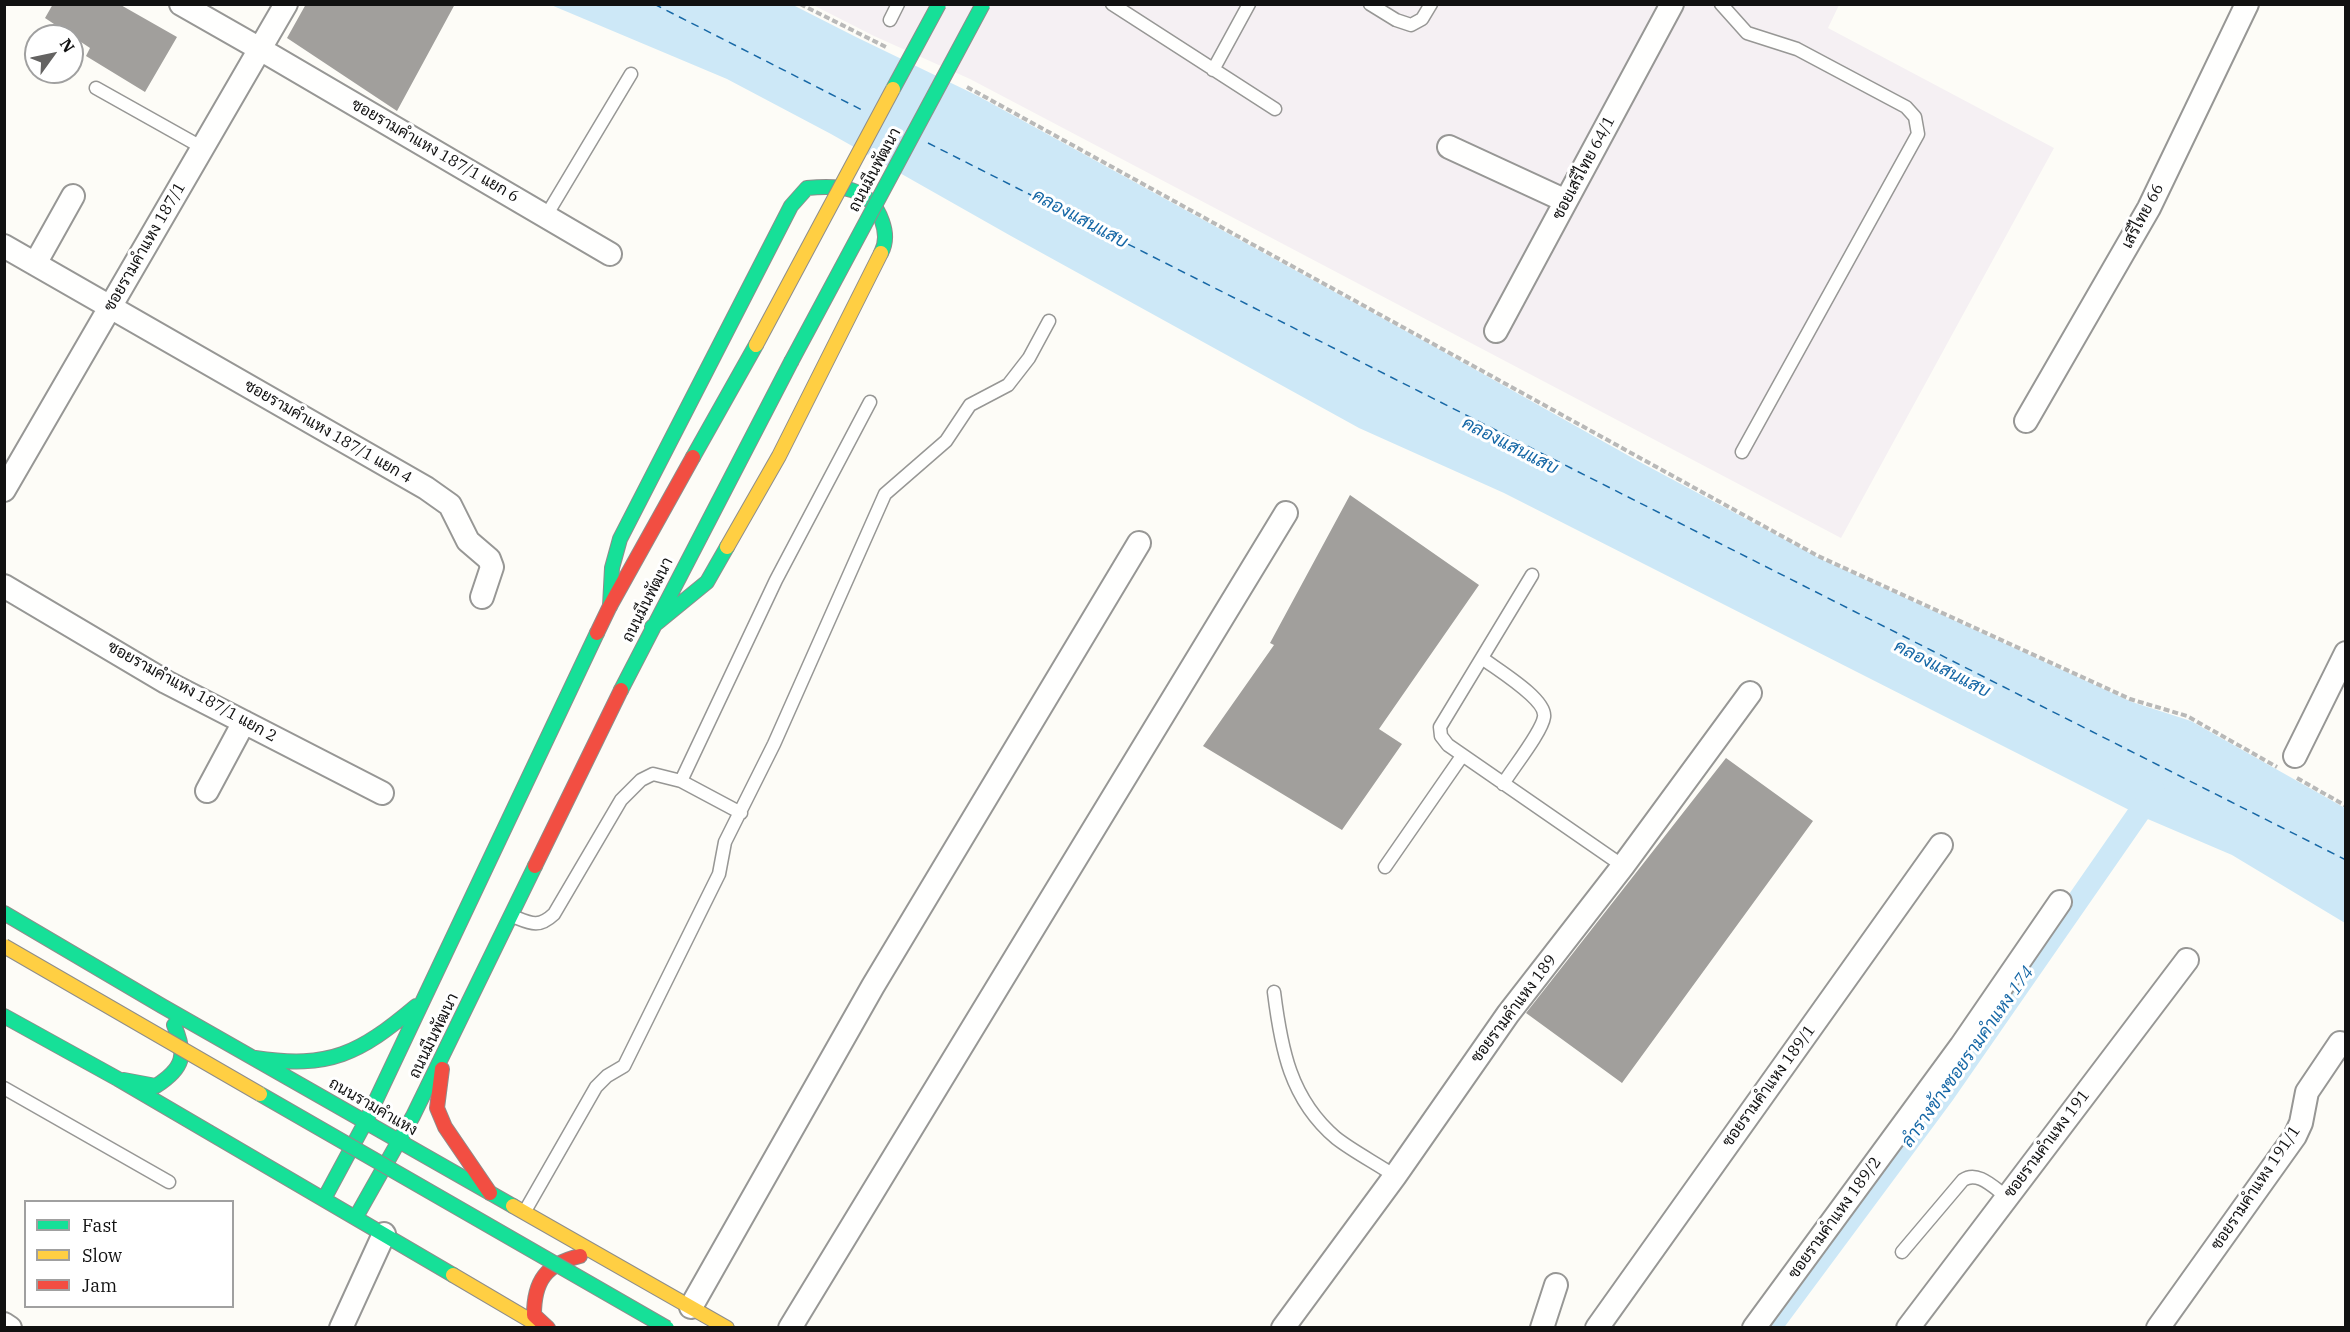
<!DOCTYPE html>
<meta charset="utf-8">
<style>
body{margin:0}
#map{position:relative;width:2350px;height:1332px;overflow:hidden;background:#fdfcf7;font-family:"IBM Plex Serif",serif}
canvas{display:block}
.frame{position:absolute;inset:0;border:6px solid #111;pointer-events:none}
.legend{position:absolute;left:24px;top:1200px;width:210px;height:108px;box-sizing:border-box;background:#fff;border:2px solid #a0a0a0;margin:0;padding:8px 10px;list-style:none;font-size:18px;color:#111}
.legend li{display:flex;align-items:center;gap:12px;height:30px}
.legend b{width:30px;border:2px solid #a0a0a0}
.north{position:absolute;left:24px;top:24px;width:60px;height:60px;box-sizing:border-box;background:#fff;border:2px solid #a0a0a0;border-radius:50%;rotate:57deg;font-size:16px;font-weight:700;line-height:24px;text-align:center;color:#111}
.north::after{content:'';display:block;margin:auto;width:21px;height:27px;background:#646362;clip-path:polygon(50% 0,100% 100%,50% 72%,0 100%)}
</style>
<div id="map">
<canvas width="2350" height="1332"></canvas>
<div class="frame"></div>
<ul class="legend">
<li><b style="height:8px;background:#16e098"></b>Fast</li>
<li><b style="height:8px;background:#ffcf43"></b>Slow</li>
<li><b style="height:8px;background:#f24e42"></b>Jam</li>
</ul>
<div class="north">N</div>
</div>
<script>
const g = document.querySelector('canvas').getContext('2d');
g.lineJoin = 'round';
function paint(path, color) { g.fillStyle = color; g.fill(path, 'evenodd'); }
function stroke(path, color, width, dash) { g.strokeStyle = color; g.lineWidth = width; g.lineCap = dash ? 'butt' : 'round'; g.setLineDash(dash || []); g.stroke(path); }
function drawText(font, color, halo, rows, align = 'center') {
  g.font = font + ' "IBM Plex Serif",Sarabun,serif'; g.lineWidth = 6; g.setLineDash([]); g.textBaseline = 'middle'; g.strokeStyle = halo; g.fillStyle = color; for (const [text, x, y, turn = 0] of rows) {
    g.save(); g.translate(x, y); g.rotate((+turn || 0) * Math.PI / 180); g.textAlign = isNaN(turn) ? turn : align; if (halo) g.strokeText(text, 0, 0); g.fillText(text, 0, 0); g.restore();
  }
}
const industrial = new Path2D(`
 M813,5H1839L1828,28L2054,148L1841,538L970,79L874,36Z`);
const water = new Path2D(`
 M551,5H793L856,37L978,96L1444,352L1638,461L1823,560L2132,702L2191,721L2345,808V923L2232,855L2143,817L1504,493L1359,428L1011,236L831,134L727,79Z`);
const canal = new Path2D(`
 M1770,1328L1943,1095L2154,791`);
const ferry = new Path2D(`
 M654,4L864,111
 M928,143L2346,860`);
const building = new Path2D(`
 M53,4H119L177,37L145,92L86,56L90,48L45,18Z
 M306,4H455L397,111L287,38Z
 M1350,495L1479,585L1379,729L1402,744L1342,830L1203,746L1274,645L1270,643Z
 M1726,758L1813,821L1622,1083L1526,1013Z`);
const path = new Path2D(`
 M800,4L888,48
 M967,87L1818,556L2130,699L2187,716L2277,767
 M2297,778L2346,806`);
const lane = new Path2D(`
 M1112,4L1275,109
 M1370,4L1396,20L1411,25L1422,19L1431,4
 M1721,4L1747,33L1797,49L1906,107L1915,117L1918,134L1742,452
 M890,20L898,4
 M1213,70L1249,4
 M96,88L203,148
 M546,216L631,74
 M1532,575L1440,727L1441,736L1448,745L1623,866
 M1482,658C1496,669 1547,699 1544,717C1542,732 1512,769 1503,784
 M681,781L776,580L870,402
 M1385,867L1462,756
 M512,916C530,923 538,929 554,914L621,800L641,780L653,774L681,781L741,813
 M1274,992C1281,1048 1290,1099 1336,1138C1354,1152 1376,1163 1395,1176
 M4,1088L169,1182
 M525,1211L596,1087L607,1076L624,1066L719,874L725,842L774,744L885,494L946,441L970,405L1008,385L1029,358L1049,321
 M1902,1252L1963,1180C1978,1170 1994,1188 2007,1197`);
const street = new Path2D(`
 M181,4L260,49L610,254
 M1449,147L1566,201
 M4,246L426,488L450,505L468,541L489,559L492,567L482,597
 M35,264L73,196
 M1496,331L1672,4
 M2026,421L2149,208L2247,4
 M4,490L286,4
 M4,586L166,682L382,793
 M2295,756L2346,653
 M207,791L244,722
 M691,1307L873,986L1139,543
 M4,1324L10,1328
 M341,1328L384,1234
 M790,1328L1286,513
 M1283,1328L1395,1176L1508,1014L1623,866L1750,693
 M1542,1328L1556,1285
 M1597,1328L1941,845
 M1754,1328L1961,1046L2060,902
 M1908,1328L2187,960
 M2158,1328L2295,1136L2301,1123L2307,1092L2340,1043`);
const fast = new Path2D(`
 M693,457L756,345
 M610,606L612,568L620,539L791,206L807,188C839,185 870,186 882,221C886,232 887,242 881,253
 M652,627L707,582L727,547
 M621,690L791,362
 M4,913L162,1006L513,1206
 M4,1016L118,1079L453,1275
 M255,1058C330,1069 359,1054 416,1006
 M124,1080L156,1086C184,1068 187,1055 174,1025
 M324,1199L366,1121L597,633
 M356,1217L413,1116L535,866`);
const slow = new Path2D(`
 M727,547L779,456L881,253
 M513,1206L727,1328
 M453,1275L543,1328`);
const jam = new Path2D(`
 M597,633L610,606L693,457
 M535,866L621,690
 M442,1069L437,1108L445,1127L490,1193
 M548,1328L534,1315C534,1281 546,1264 580,1256`);
const fastBridge = new Path2D(`
 M893,89L939,4
 M791,362L983,4
 M260,1094L667,1328`);
const slowBridge = new Path2D(`
 M756,345L893,89
 M4,946L260,1094`);
const streetNames = [
 ["ซอยรามคำแหง 187/1 แยก 6",435,151,30],
 ["ซอยเสรีไทย 64/1",1584,168,-62],
 ["ถนนมีนพัฒนา",875,170,-62],
 ["เสรีไทย 66",2143,216,-62],
 ["ซอยรามคำแหง 187/1",145,247,-60],
 ["ซอยรามคำแหง 187/1 แยก 4",328,432,30],
 ["ถนนมีนพัฒนา",648,600,-63],
 ["ซอยรามคำแหง 187/1 แยก 2",192,692,29],
 ["ซอยรามคำแหง 189",1514,1009,-53],
 ["ถนนมีนพัฒนา",434,1036,-64],
 ["ซอยรามคำแหง 189/1",1769,1086,-54],
 ["ถนนรามคำแหง",373,1107,30],
 ["ซอยรามคำแหง 191",2047,1144,-53],
 ["ซอยรามคำแหง 191/1",2256,1188,-56],
 ["ซอยรามคำแหง 189/2",1835,1218,-54]
];
const waterNames = [
 ["คลองแสนแสบ",1080,219,28],
 ["คลองแสนแสบ",1510,446,27],
 ["คลองแสนแสบ",1942,669,27],
 ["ลำรางข้างซอยรามคำแหง 174",1968,1057,-55]
];
paint(industrial, '#f5f0f3');
paint(water, '#cde8f7');
stroke(canal, '#cde8f7', 22);
stroke(ferry, '#1768a6', 1.5, [8, 6]);
paint(building, '#a19f9c');
stroke(lane, '#979795', 15);
stroke(street, '#979795', 26);
stroke(fast, '#8e8d8b', 16);
stroke(slow, '#8e8d8b', 16);
stroke(jam, '#8e8d8b', 16);
stroke(path, '#b9b9b8', 4, [6, 3]);
stroke(lane, '#fffffe', 12);
stroke(street, '#fffffe', 22);
stroke(fast, '#16e098', 14);
stroke(slow, '#ffcf43', 14);
stroke(jam, '#f24e42', 14);
stroke(fastBridge, '#8e8d8b', 16, []);
stroke(slowBridge, '#8e8d8b', 16, []);
stroke(fastBridge, '#16e098', 14);
stroke(slowBridge, '#ffcf43', 14);
drawText('16px', '#111', '#fff', streetNames);
drawText('italic 18px', '#1768a6', '#fff', waterNames);
</script>
